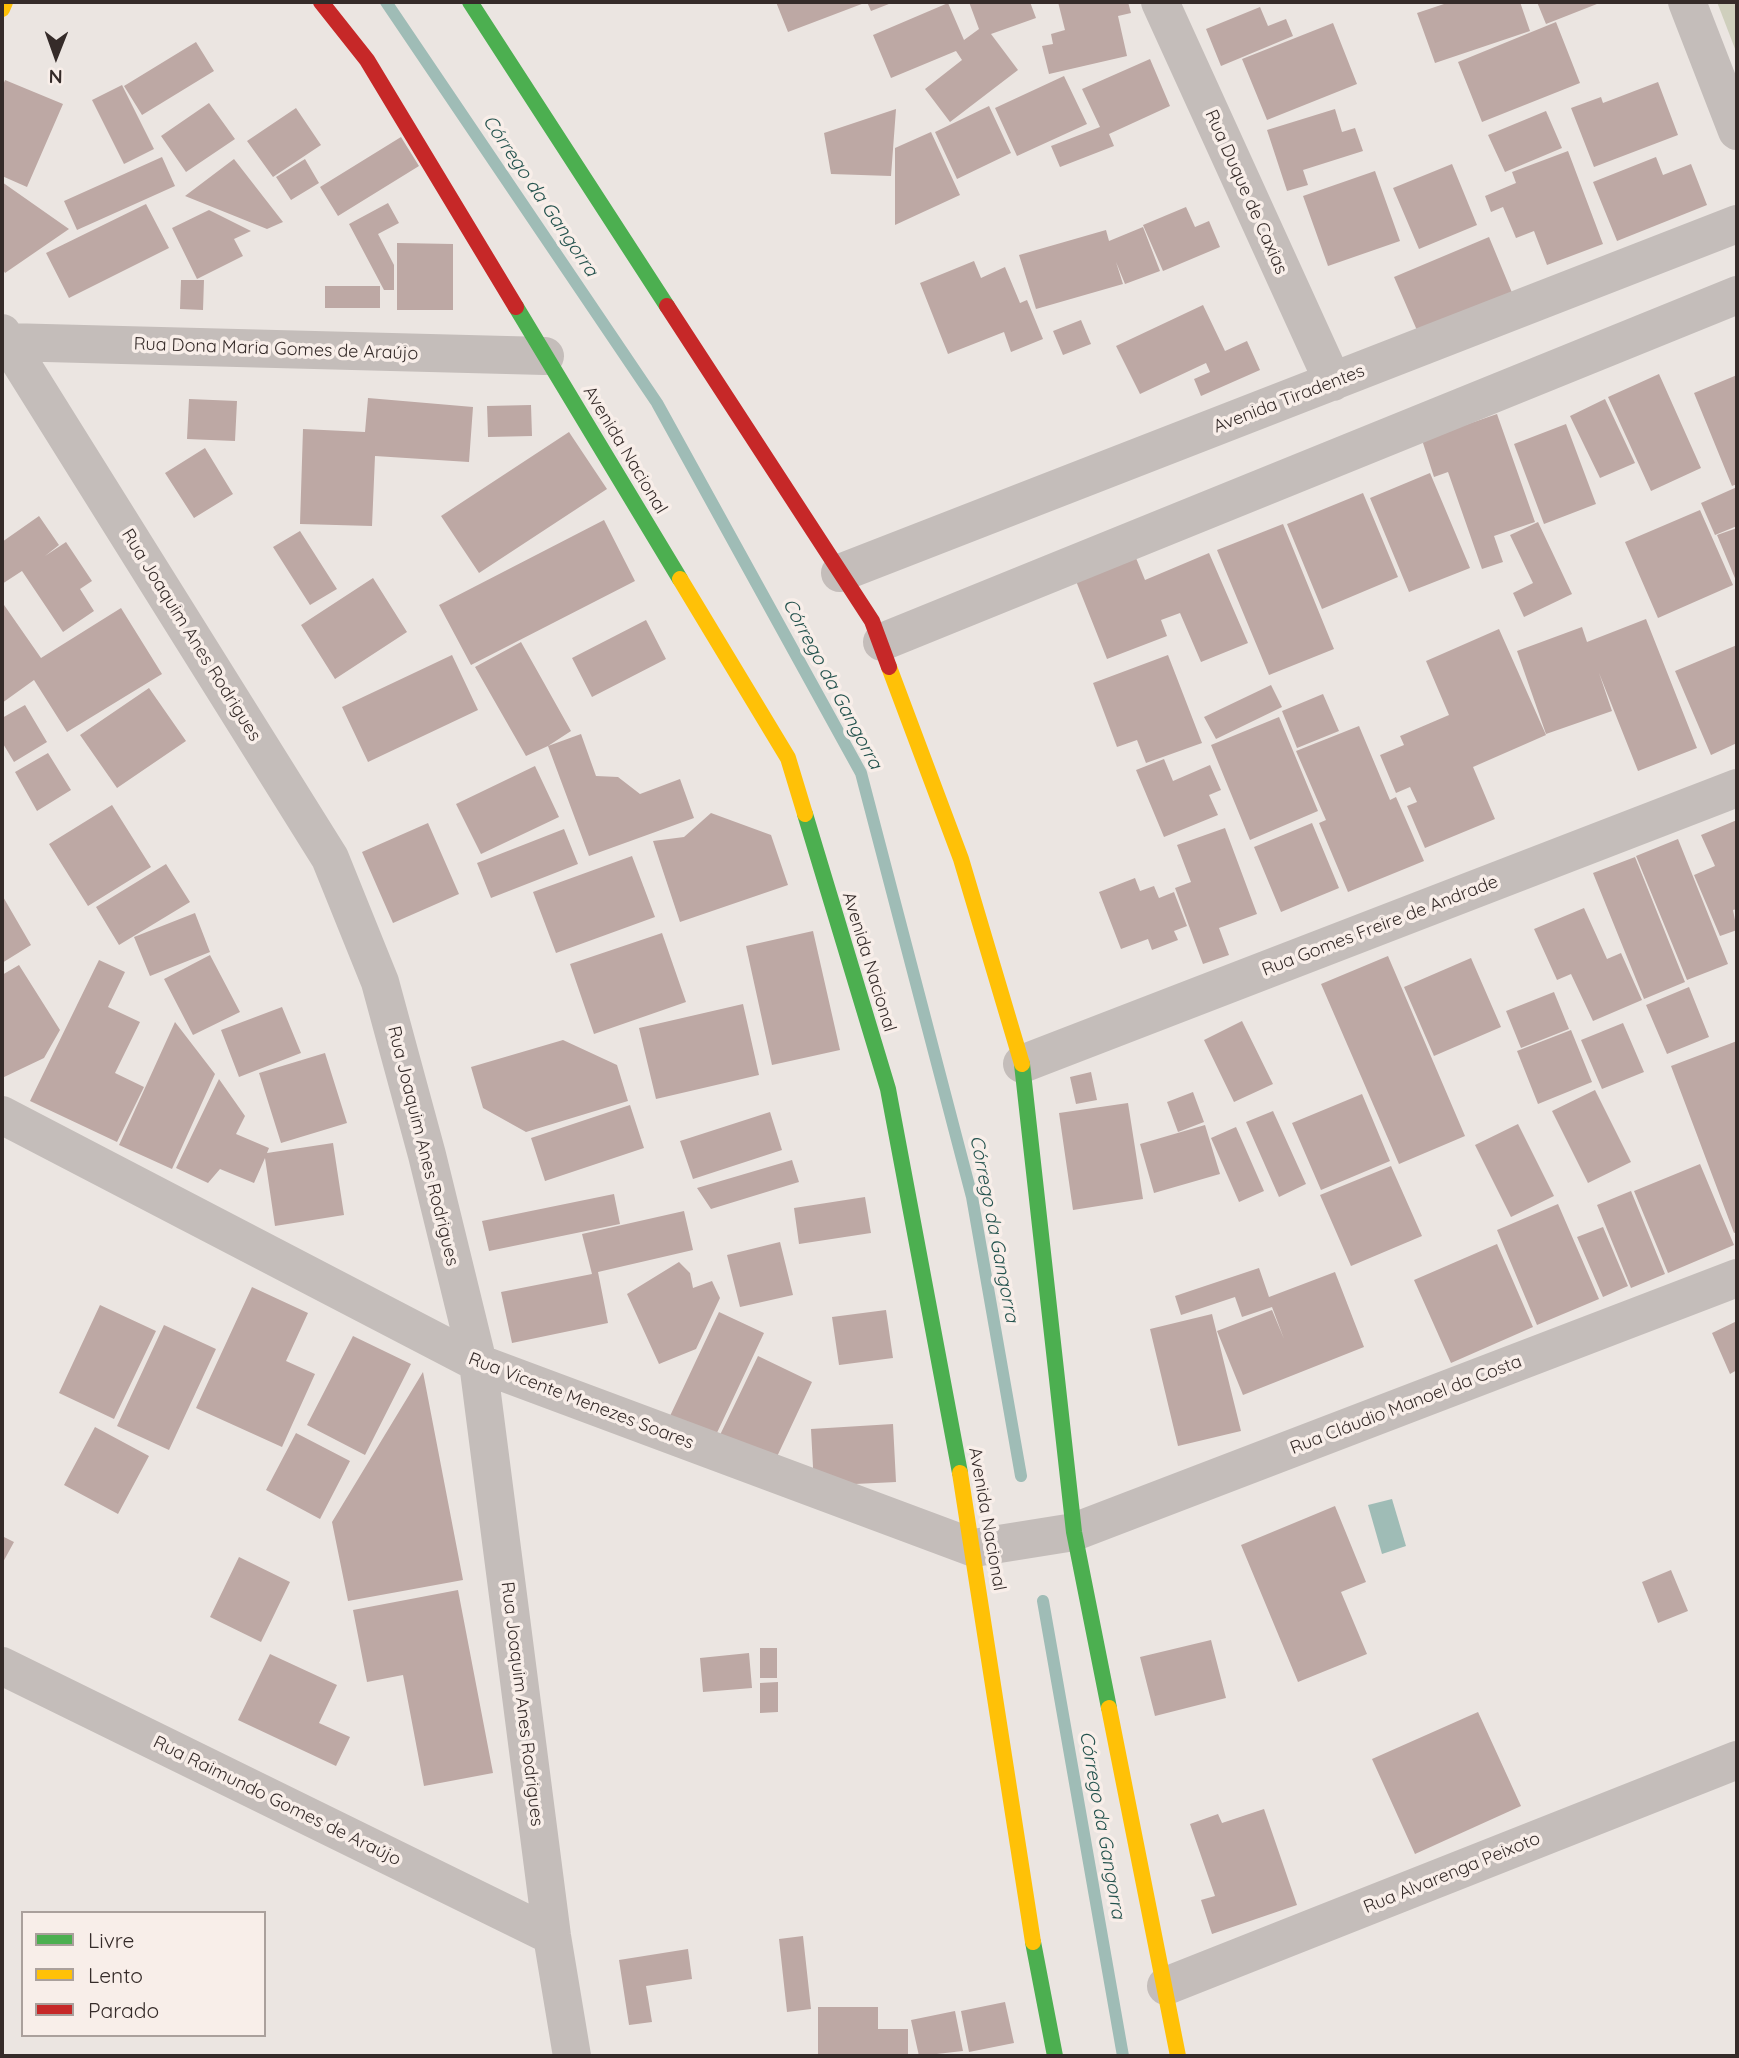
<!DOCTYPE html>
<meta charset="utf-8">
<style>
body{margin:0}
#map{position:relative;width:1739px;height:2058px;overflow:hidden;background:#ebe5e1;font-family:Quicksand,sans-serif}
canvas{display:block}
.frame{position:absolute;inset:0;border:4px solid #352b29;pointer-events:none}
.legend{position:absolute;left:21px;top:1911px;width:245px;height:126px;box-sizing:border-box;background:#f8eee9;border:2px solid #aaa09c;margin:0;padding:9px 12px;list-style:none;font-size:21px;color:#352b29}
.legend li{display:flex;align-items:center;gap:14px;height:35px}
.legend b{width:35px;border:2px solid #aaa09c}
.north{position:absolute;left:21px;top:21px;width:70px;height:70px;-webkit-text-stroke:5px #f8eee9;paint-order:stroke;rotate:181deg;font-size:19px;font-weight:700;line-height:28px;text-align:center;color:#352b29}
.north::after{content:'';display:block;margin:auto;width:24px;height:32px;background:#352b29;clip-path:polygon(50% 0,100% 100%,50% 72%,0 100%)}
</style>
<div id="map">
<canvas width="1739" height="2058"></canvas>
<div class="frame"></div>
<ul class="legend">
<li><b style="height:9px;background:#4caf50"></b>Livre</li>
<li><b style="height:9px;background:#ffc107"></b>Lento</li>
<li><b style="height:9px;background:#c62828"></b>Parado</li>
</ul>
<div class="north">N</div>
</div>
<script>
const g = document.querySelector('canvas').getContext('2d');
g.lineJoin = 'round';
function paint(path, color) { g.fillStyle = color; g.fill(path, 'evenodd'); }
function stroke(path, color, width, dash) { g.strokeStyle = color; g.lineWidth = width; g.lineCap = dash ? 'butt' : 'round'; g.setLineDash(dash || []); g.stroke(path); }
function drawText(font, color, halo, rows, align = 'center') {
  g.font = font + ' Quicksand,sans-serif'; g.lineWidth = 7; g.setLineDash([]); g.textBaseline = 'middle'; g.strokeStyle = halo; g.fillStyle = color; for (const [text, x, y, turn = 0] of rows) {
    g.save(); g.translate(x, y); g.rotate((+turn || 0) * Math.PI / 180); g.textAlign = isNaN(turn) ? turn : align; if (halo) g.strokeText(text, 0, 0); g.fillText(text, 0, 0); g.restore();
  }
}
const green = new Path2D(`
 M1717,2H1737V54Z`);
const water = new Path2D(`
 M1392,1499L1406,1546L1382,1554L1368,1505Z`);
const stream = new Path2D(`
 M386,2L657,403L861,773L972,1197L1021,1476
 M1043,1601L1123,2056`);
const building = new Path2D(`
 M776,2H894L871,11L867,2L788,32Z
 M969,2H1030L1036,18L991,34L1018,70L950,122L925,89L962,60L956,51L891,78L873,35L948,3L964,40L979,29Z
 M1058,2H1128L1131,13L1118,16L1127,56L1049,74L1042,46L1053,44L1051,34L1065,30Z
 M1450,2H1520L1530,31L1435,63L1417,13Z
 M1537,2H1602L1546,24Z
 M1260,7L1268,26L1286,19L1293,36L1221,66L1206,29Z
 M1556,22L1580,83L1482,122L1458,62Z
 M1333,23L1357,84L1267,120L1242,59Z
 M196,42L214,71L142,115L124,86Z
 M1150,59L1170,106L1109,134L1114,146L1060,167L1051,146L1100,127L1082,89Z
 M1064,76L1087,124L1017,156L995,108Z
 M5,80L63,104L27,187L2,176V88Z
 M1658,82L1678,135L1594,167L1571,108L1601,97L1603,103Z
 M122,85L154,149L124,164L92,100Z
 M209,103L235,139L186,172L161,136Z
 M989,106L1011,153L957,179L935,132Z
 M296,108L321,145L273,177L247,141Z
 M896,109L891,176L831,174L824,133Z
 M1335,109L1342,132L1355,128L1363,151L1303,170L1308,185L1287,191L1267,130Z
 M1546,111L1562,148L1505,172L1488,135Z
 M931,132L960,195L895,225V148Z
 M401,137L419,166L338,216L320,187Z
 M1568,151L1603,244L1547,265L1534,231L1516,238L1503,207L1491,212L1485,196L1516,183L1512,172Z
 M162,157L175,186L77,230L64,201Z
 M1656,157L1663,175L1691,164L1707,205L1617,241L1593,182Z
 M234,159L283,222L267,229L185,196Z
 M305,159L319,183L291,200L276,177Z
 M1452,164L1477,225L1419,249L1393,188Z
 M1375,171L1400,241L1328,266L1303,196Z
 M2,182L69,229L5,273L2,268Z
 M388,203L399,223L378,234L394,265V290H384L349,224Z
 M146,204L169,248L69,298L46,253Z
 M1186,207L1195,227L1209,221L1220,247L1163,271L1143,225Z
 M209,210L251,231L234,239L243,256L197,279L172,228Z
 M1143,227L1160,271L1125,284L1116,262L1123,284L1036,309L1019,255L1106,230L1109,241Z
 M1489,237L1513,295L1419,335L1394,277Z
 M397,243L453,244V310H397Z
 M974,261L981,278L1005,267L1020,303L1027,300L1043,339L1011,352L1004,332L948,354L920,283Z
 M181,280H204L203,310L180,309Z
 M325,286H380V308H325Z
 M1203,305L1225,351L1247,341L1260,370L1201,396L1194,379L1210,372L1206,363L1140,394L1116,346Z
 M1081,320L1091,344L1063,355L1053,331Z
 M1659,374L1701,468L1651,491L1608,397Z
 M1737,375V484L1732,486L1694,393Z
 M368,398L473,407L469,462L375,456L372,526L300,524L303,429L365,432Z
 M189,399L237,401L235,441L187,439Z
 M1605,399L1635,463L1600,478L1570,416Z
 M531,405L532,436L488,437L487,406Z
 M1497,414L1535,522L1494,536L1503,562L1482,569L1448,472L1434,477L1422,440Z
 M1566,424L1596,504L1544,524L1514,444Z
 M569,432L607,489L479,573L441,516Z
 M205,448L233,494L194,518L165,473Z
 M1430,473L1470,568L1409,592L1370,498Z
 M1737,487V526L1715,535L1701,503Z
 M1363,493L1398,577L1322,609L1287,524Z
 M1700,510L1733,585L1658,618L1625,542Z
 M39,516L59,545L45,556L66,542L92,581L80,589L94,611L63,632L22,571L2,584V542Z
 M604,520L635,581L471,665L439,605Z
 M1538,522L1572,594L1524,617L1513,593L1533,583L1510,535Z
 M1283,524L1334,649L1269,675L1217,550Z
 M1737,528V583L1717,535Z
 M300,531L337,589L310,605L273,547Z
 M1209,553L1248,643L1201,662L1180,613L1161,620L1167,636L1107,659L1076,581L1136,558L1145,580Z
 M373,578L407,632L335,679L301,625Z
 M2,602L41,658L121,608L162,674L67,732L34,680L2,703Z
 M1646,619L1697,748L1638,771L1599,673L1612,711L1546,734L1517,651L1582,627L1587,642Z
 M646,620L666,659L592,697L572,658Z
 M1499,629L1546,735L1473,767L1495,819L1425,848L1407,806L1417,802L1410,787L1396,793L1380,755L1404,745L1400,736L1449,715L1426,661Z
 M521,642L571,731L548,746L581,734L596,776L618,777L640,794L680,779L694,818L589,856L548,746L526,756L475,667Z
 M1737,645V743L1711,755L1675,671Z
 M452,655L478,710L368,762L342,707Z
 M1168,655L1202,743L1146,763L1137,740L1117,747L1093,683Z
 M1271,685L1282,707L1216,739L1204,717Z
 M149,688L186,741L117,788L80,735Z
 M1323,694L1339,731L1297,748L1282,711Z
 M25,705L47,742L14,762L2,742V718Z
 M1279,717L1318,811L1250,840L1211,745Z
 M1359,726L1390,800L1396,797L1424,861L1348,892L1319,823L1326,820L1296,751Z
 M48,753L71,790L37,811L15,772Z
 M1164,759L1173,781L1210,765L1221,790L1209,795L1218,815L1164,837L1136,770Z
 M535,766L559,817L481,854L456,804Z
 M112,805L151,867L88,906L49,844Z
 M711,813L771,835L788,885L680,922L653,841L684,837Z
 M1737,820V909L1733,910L1737,930L1720,936L1694,875L1715,866L1701,835Z
 M428,823L459,894L393,923L362,852Z
 M1312,823L1339,888L1281,912L1254,847Z
 M1225,828L1257,914L1219,928L1229,955L1203,964L1175,888L1191,882L1177,845Z
 M564,829L578,864L491,898L477,863Z
 M1678,839L1728,964L1687,980L1636,856Z
 M632,856L655,917L556,953L533,892Z
 M1635,857L1685,982L1644,999L1593,873Z
 M166,864L190,902L119,945L96,907Z
 M1135,878L1140,891L1154,886L1159,898L1174,892L1187,926L1174,931L1178,940L1152,950L1148,939L1121,949L1099,892Z
 M2,895L31,945L2,963Z
 M1584,908L1607,959L1621,953L1642,1000L1593,1021L1571,974L1557,980L1534,929Z
 M195,913L210,952L150,976L134,937Z
 M813,931L840,1050L772,1065L746,946Z
 M662,933L686,1002L594,1034L570,964Z
 M210,955L240,1012L193,1035L164,979Z
 M1388,956L1465,1136L1399,1164L1321,984Z
 M1471,958L1501,1027L1434,1056L1404,987Z
 M99,960L125,972L108,1007L140,1022L115,1073L144,1087L117,1142L30,1101Z
 M19,965L60,1030L44,1058L2,1078V975Z
 M1689,987L1709,1037L1667,1054L1646,1005Z
 M1554,992L1569,1029L1521,1048L1506,1011Z
 M743,1004L759,1075L656,1099L639,1028Z
 M282,1007L301,1053L239,1077L221,1030Z
 M1242,1021L1273,1084L1234,1102L1204,1040Z
 M175,1022L215,1074L172,1169L119,1145Z
 M1623,1023L1644,1072L1602,1089L1581,1040Z
 M1571,1030L1592,1082L1538,1104L1517,1051Z
 M563,1040L617,1065L628,1101L526,1132L483,1108L471,1067Z
 M1737,1041V1232L1734,1233L1671,1066Z
 M325,1053L347,1123L281,1143L259,1073Z
 M1091,1072L1097,1100L1076,1104L1070,1077Z
 M219,1079L245,1116L236,1134L269,1148L267,1153L333,1143L344,1215L275,1226L265,1158L254,1183L220,1169L208,1183L176,1168Z
 M1595,1090L1631,1162L1588,1183L1552,1111Z
 M1193,1092L1204,1122L1178,1132L1167,1102Z
 M1362,1094L1390,1161L1321,1190L1292,1123Z
 M1128,1103L1143,1199L1073,1210L1059,1113Z
 M630,1105L644,1148L545,1181L531,1138Z
 M1273,1111L1306,1184L1279,1197L1246,1122Z
 M770,1112L782,1150L693,1179L680,1141Z
 M1518,1124L1554,1196L1511,1217L1475,1145Z
 M1205,1125L1220,1174L1154,1193L1140,1144Z
 M1236,1127L1264,1191L1239,1202L1211,1138Z
 M792,1160L799,1182L711,1209L697,1188Z
 M1700,1164L1734,1245L1668,1273L1634,1191Z
 M1391,1166L1422,1236L1351,1266L1320,1195Z
 M1631,1191L1665,1274L1631,1288L1597,1205Z
 M614,1194L620,1224L489,1251L482,1221Z
 M865,1197L871,1233L799,1244L794,1208Z
 M1558,1204L1599,1299L1537,1325L1497,1230Z
 M684,1211L693,1250L598,1272L608,1323L512,1343L501,1292L592,1274L582,1234Z
 M1603,1227L1628,1286L1603,1297L1577,1237Z
 M780,1242L793,1295L740,1307L727,1255Z
 M1497,1244L1533,1327L1451,1363L1414,1280Z
 M679,1262L690,1273L693,1288L712,1281L720,1298L696,1349L659,1364L627,1294Z
 M1259,1268L1269,1297L1335,1272L1364,1347L1243,1395L1217,1331L1272,1310L1284,1339L1272,1307L1242,1317L1235,1297L1181,1315L1175,1296Z
 M252,1287L308,1313L286,1361L315,1374L282,1447L196,1408Z
 M100,1305L156,1331L114,1419L59,1393Z
 M886,1310L893,1358L839,1365L832,1317Z
 M719,1312L764,1333L715,1437L670,1416Z
 M1212,1314L1241,1431L1178,1446L1150,1329Z
 M1737,1321V1370L1730,1374L1712,1333Z
 M164,1325L216,1349L169,1450L117,1426Z
 M353,1336L411,1364L365,1455L307,1425Z
 M758,1356L812,1382L774,1463L719,1437Z
 M423,1372L463,1580L348,1601L332,1522Z
 M893,1424L896,1482L814,1486L811,1429Z
 M95,1427L149,1456L118,1514L64,1485Z
 M296,1433L350,1461L320,1519L266,1490Z
 M1335,1506L1366,1582L1341,1592L1367,1654L1298,1682L1241,1545Z
 M2,1536L14,1542L2,1564Z
 M239,1557L290,1582L261,1642L210,1617Z
 M1671,1570L1688,1611L1658,1623L1642,1582Z
 M458,1590L493,1773L424,1786L403,1675L367,1682L353,1610Z
 M1211,1640L1226,1698L1155,1716L1140,1657Z
 M760,1648H777V1678H760Z
 M749,1653L752,1688L703,1692L700,1658Z
 M270,1654L337,1685L319,1723L350,1737L336,1766L238,1720Z
 M778,1682V1712L760,1713V1683Z
 M1478,1712L1521,1806L1415,1854L1372,1759Z
 M1264,1809L1297,1905L1212,1934L1201,1900L1215,1896L1190,1824L1218,1814L1222,1823Z
 M803,1936L811,2009L787,2012L779,1939Z
 M688,1949L692,1979L646,1986L652,2022L629,2025L619,1960Z
 M1005,2002L1014,2043L969,2052L961,2011Z
 M818,2007H878V2029H908V2056H818Z
 M955,2011L963,2051L919,2056L911,2020Z`);
const street = new Path2D(`
 M1160,2L1333,382
 M1687,2L1737,131
 M2,333L330,858L380,982L427,1155L478,1363L552,1936L572,2056
 M7,342L545,356
 M840,573L1737,224
 M882,642L1737,295
 M1022,1064L1737,788
 M2,1115L478,1363L974,1548L1074,1532L1737,1278
 M2,1666L552,1936
 M1166,1986L1737,1760`);
const fast = new Path2D(`
 M470,2L667,306
 M516,307L680,579
 M805,814L888,1089L960,1473
 M1022,1064L1074,1532L1109,1708
 M1033,1942L1055,2056`);
const slow = new Path2D(`
 M2,9L5,2
 M680,579L788,758L805,814
 M889,667L961,859L1022,1064
 M960,1473L1033,1942
 M1109,1708L1178,2056`);
const jam = new Path2D(`
 M321,2L367,60L516,307
 M667,306L872,621L889,667`);
const streetNames = [
 ["Rua Duque de Caxias",1246,192,66],
 ["Rua Dona Maria Gomes de Araújo",276,349,2],
 ["Avenida Tiradentes",1289,399,-21],
 ["Avenida Nacional",625,450,59],
 ["Rua Joaquim Anes Rodrigues",191,635,58],
 ["Rua Gomes Freire de Andrade",1380,926,-21],
 ["Avenida Nacional",869,962,73],
 ["Rua Joaquim Anes Rodrigues",423,1146,76],
 ["Rua Vicente Menezes Soares",581,1401,21],
 ["Rua Cláudio Manoel da Costa",1406,1405,-21],
 ["Avenida Nacional",987,1519,80],
 ["Rua Joaquim Anes Rodrigues",522,1704,83],
 ["Rua Raimundo Gomes de Araújo",277,1801,26],
 ["Rua Alvarenga Peixoto",1452,1873,-22]
];
const waterNames = [
 ["Córrego da Gangorra",540,196,56],
 ["Córrego da Gangorra",832,684,62],
 ["Córrego da Gangorra",994,1229,79],
 ["Córrego da Gangorra",1102,1825,80]
];
paint(green, '#cfcfbd');
paint(water, '#9fbcb6');
stroke(stream, '#9fbcb6', 12);
paint(building, '#bda8a4');
stroke(street, '#c4bdba', 38);
stroke(fast, '#4caf50', 16);
stroke(slow, '#ffc107', 16);
stroke(jam, '#c62828', 16);
drawText('18px', '#352b29', '#f8eee9', streetNames);
drawText('italic 19px', '#23524d', '#f8eee9', waterNames);
</script>
